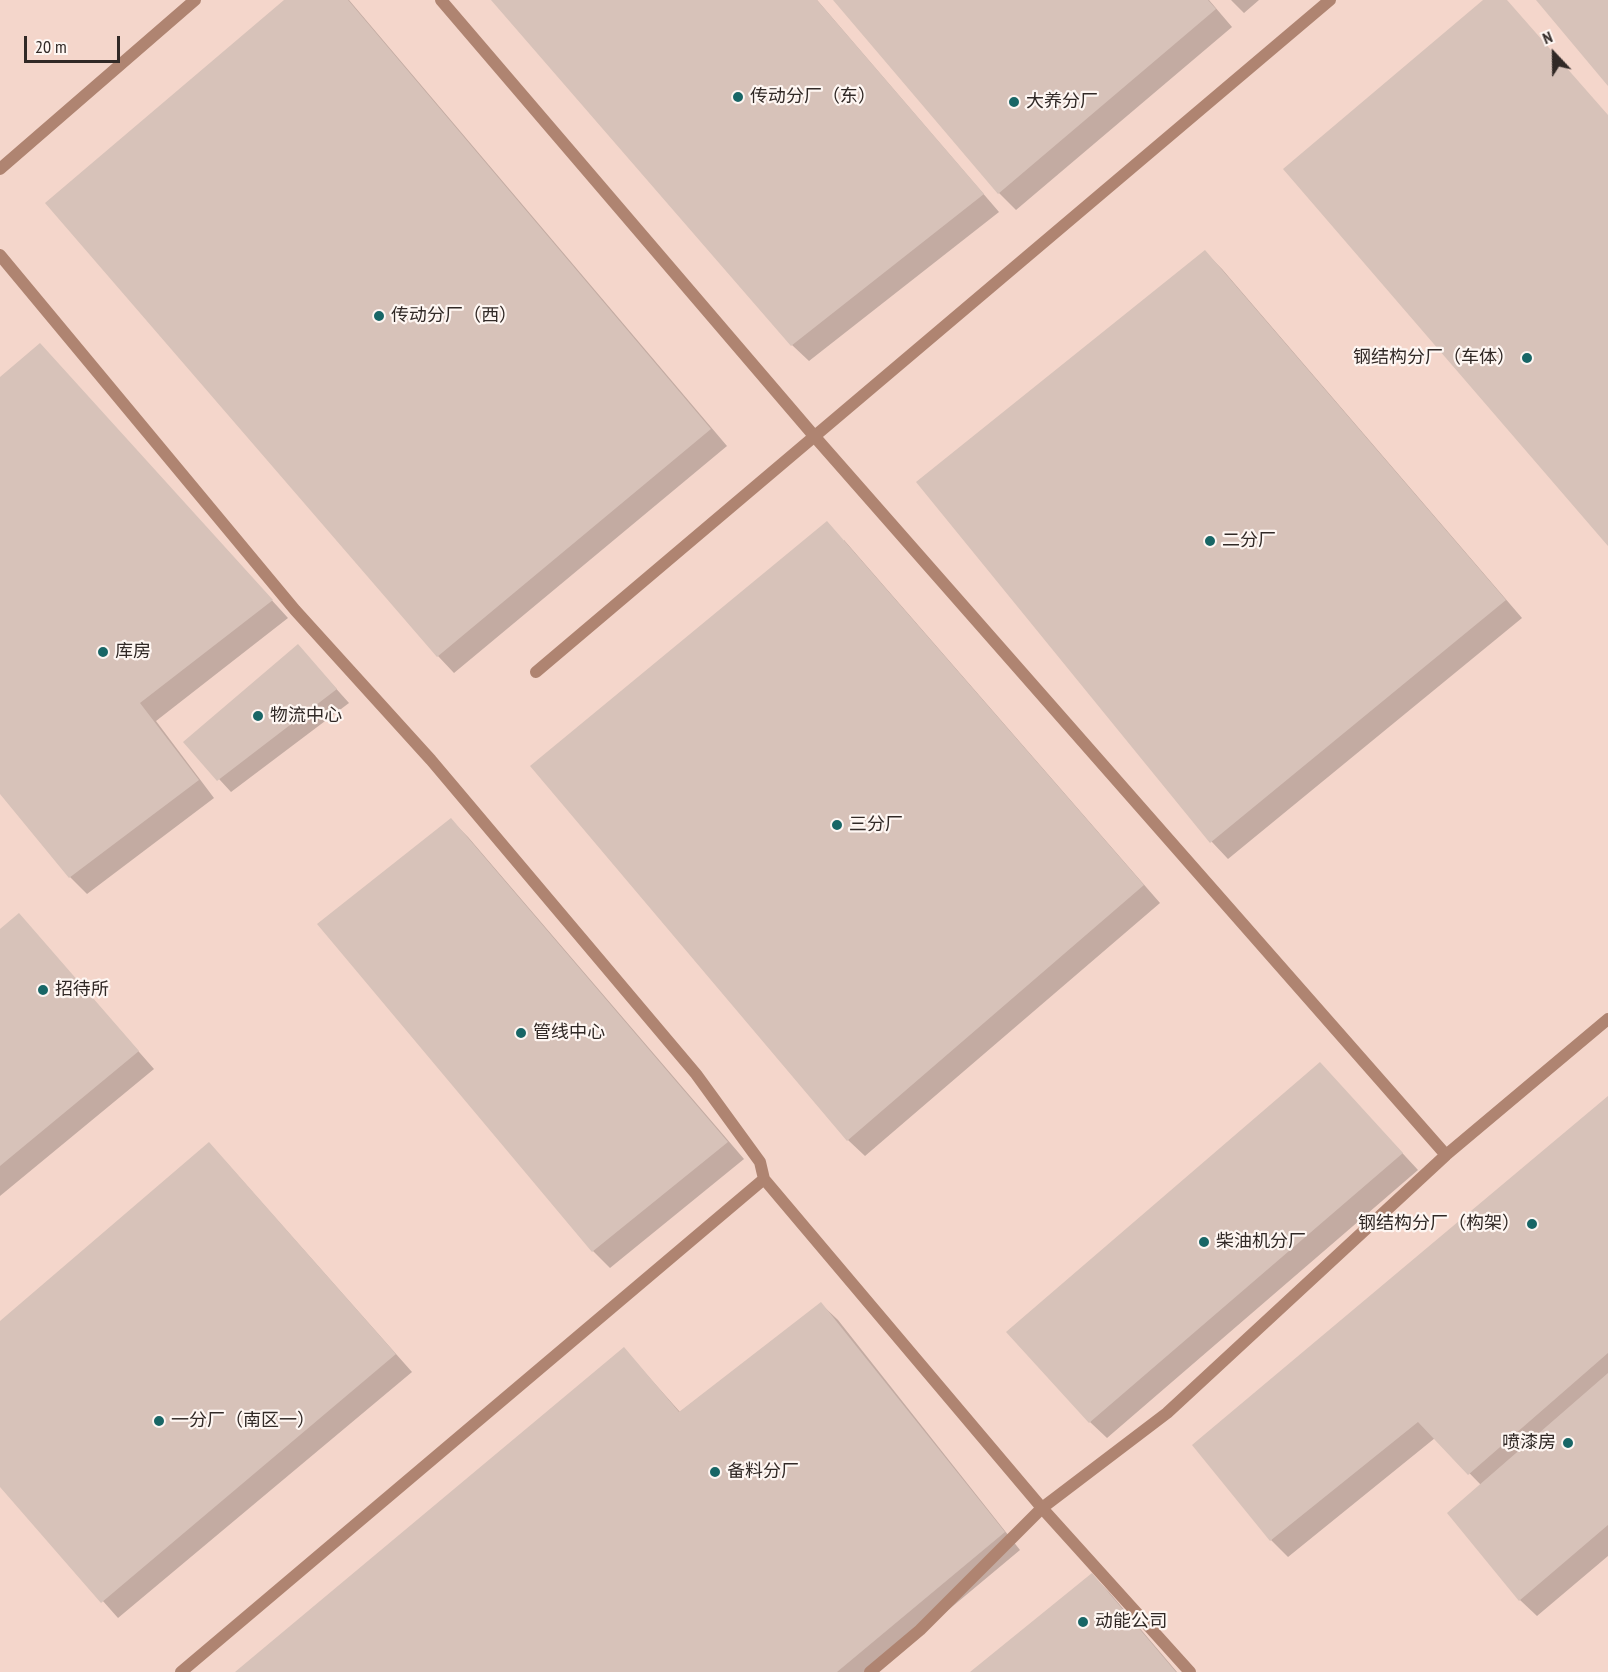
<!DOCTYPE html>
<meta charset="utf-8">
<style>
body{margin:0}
#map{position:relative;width:1608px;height:1672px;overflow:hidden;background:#fbe5dc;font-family:"PT Sans Narrow",sans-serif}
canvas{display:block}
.north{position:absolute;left:1524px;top:24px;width:60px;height:60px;-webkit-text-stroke:4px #fef6f2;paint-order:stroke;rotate:338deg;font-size:16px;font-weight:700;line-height:24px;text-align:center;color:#312926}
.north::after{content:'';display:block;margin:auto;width:21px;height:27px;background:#312926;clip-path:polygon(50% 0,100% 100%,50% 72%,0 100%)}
.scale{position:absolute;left:24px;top:36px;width:96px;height:27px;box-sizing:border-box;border:3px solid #312926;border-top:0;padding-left:8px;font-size:18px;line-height:21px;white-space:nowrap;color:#312926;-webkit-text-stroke:4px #fef6f2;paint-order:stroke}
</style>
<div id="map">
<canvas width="1608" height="1672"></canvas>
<div class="north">N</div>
<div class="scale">20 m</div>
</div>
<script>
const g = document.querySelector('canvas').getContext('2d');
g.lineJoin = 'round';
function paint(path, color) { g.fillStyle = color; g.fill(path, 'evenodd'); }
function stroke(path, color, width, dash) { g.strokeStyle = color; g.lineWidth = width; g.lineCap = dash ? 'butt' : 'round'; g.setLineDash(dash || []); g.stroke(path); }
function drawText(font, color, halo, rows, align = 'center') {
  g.font = font + ' "PT Sans Narrow","Noto Sans SC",sans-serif'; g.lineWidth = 4.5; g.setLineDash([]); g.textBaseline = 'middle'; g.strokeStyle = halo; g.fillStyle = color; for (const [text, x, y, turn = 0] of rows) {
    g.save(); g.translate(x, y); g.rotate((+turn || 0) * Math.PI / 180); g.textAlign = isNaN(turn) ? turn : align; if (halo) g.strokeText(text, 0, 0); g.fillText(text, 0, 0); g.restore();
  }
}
const built = new Path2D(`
 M0,0H1608V1672H0Z`);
const shadow = new Path2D(`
 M286,0H349L727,446L454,673L438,656Z
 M493,0H817L999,212L809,361L792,345Z
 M835,0H1209L1232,27L1016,210L999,193Z
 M1231,0H1259L1244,13Z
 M1205,252L1222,269L1522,618L1228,859L1212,842L918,482Z
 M40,345L288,618L156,721L214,798L87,894L70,877L0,792V379Z
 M844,540L1160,903L865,1156L848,1140Z
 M298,646L349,703L231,792L185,742Z
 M451,820L468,837L744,1159L610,1268L593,1251L319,924Z
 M19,915L154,1069L0,1196V931Z
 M1320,1064L1418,1170L1107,1438L1090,1422Z
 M1608,1098V1556L1537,1616L1520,1600L1481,1485L1435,1438L1288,1557L1271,1540Z
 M225,1161L412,1372L118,1618L0,1485V1323Z
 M821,1304L838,1320L1020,1550L874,1672H237L624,1349L680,1412Z
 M1092,1575L1109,1592L1177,1672H972Z`);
const building = new Path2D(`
 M284,0H348L711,429L437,657L45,203Z
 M491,0H817L984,194L791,346Z
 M833,0H1208L1216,9L998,194Z
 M1483,0H1507L1608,115V546L1283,169Z
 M1536,0H1608V86Z
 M1205,250L1506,600L1210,843L916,482Z
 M40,343L273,600L140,703L199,780L69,878L0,794V377Z
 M827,521L1144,885L847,1141L530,766Z
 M298,644L337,689L217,781L183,742Z
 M451,818L728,1142L592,1252L317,924Z
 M19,913L139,1051L0,1166V929Z
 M1320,1062L1403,1153L1089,1423L1006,1332Z
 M1608,1096V1353L1468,1475L1418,1422L1270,1541L1192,1445Z
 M209,1142L396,1354L101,1603L0,1487V1321Z
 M821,1302L1005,1532L837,1672H235L624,1347L679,1412Z
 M1608,1373V1525L1519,1601L1447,1513Z
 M1092,1573L1176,1672H970Z`);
const street = new Path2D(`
 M441,0L815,437L1446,1155
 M0,169L195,0
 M0,255L295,610L431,760L696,1074L760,1162L764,1179L1042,1508L1190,1672
 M536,672L1330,0
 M181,1672L764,1179
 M870,1672L920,1630L1042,1508L1167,1413L1446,1155L1608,1019`);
const markers = [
 [738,97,6,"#186666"],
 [1014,102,6,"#186666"],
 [379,316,6,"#186666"],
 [1527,358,6,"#186666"],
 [1210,541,6,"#186666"],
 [103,652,6,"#186666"],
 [258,716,6,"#186666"],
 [837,825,6,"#186666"],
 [43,990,6,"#186666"],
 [521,1033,6,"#186666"],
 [1532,1224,6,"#186666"],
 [1204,1242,6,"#186666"],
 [159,1421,6,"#186666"],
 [1568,1443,6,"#186666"],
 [715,1472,6,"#186666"],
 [1083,1622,6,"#186666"]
];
const poiNames = [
 ["传动分厂（东）",750,97],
 ["大养分厂",1026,102],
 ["传动分厂（西）",391,316],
 ["钢结构分厂（车体）",1515,358,"right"],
 ["二分厂",1222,541],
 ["库房",115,652],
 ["物流中心",270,716],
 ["三分厂",849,825],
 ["招待所",55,990],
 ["管线中心",533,1033],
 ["钢结构分厂（构架）",1520,1224,"right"],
 ["柴油机分厂",1216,1242],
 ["一分厂（南区一）",171,1421],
 ["喷漆房",1556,1443,"right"],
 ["备料分厂",727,1472],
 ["动能公司",1095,1622]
];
paint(built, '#f4d6cb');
paint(shadow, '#0003');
paint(building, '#d7c2b9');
stroke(street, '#af8471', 12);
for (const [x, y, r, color] of markers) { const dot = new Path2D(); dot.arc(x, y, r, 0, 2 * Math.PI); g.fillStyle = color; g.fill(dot); stroke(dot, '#fef6f2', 2); }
drawText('18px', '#312926', '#fef6f2', poiNames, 'left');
</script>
